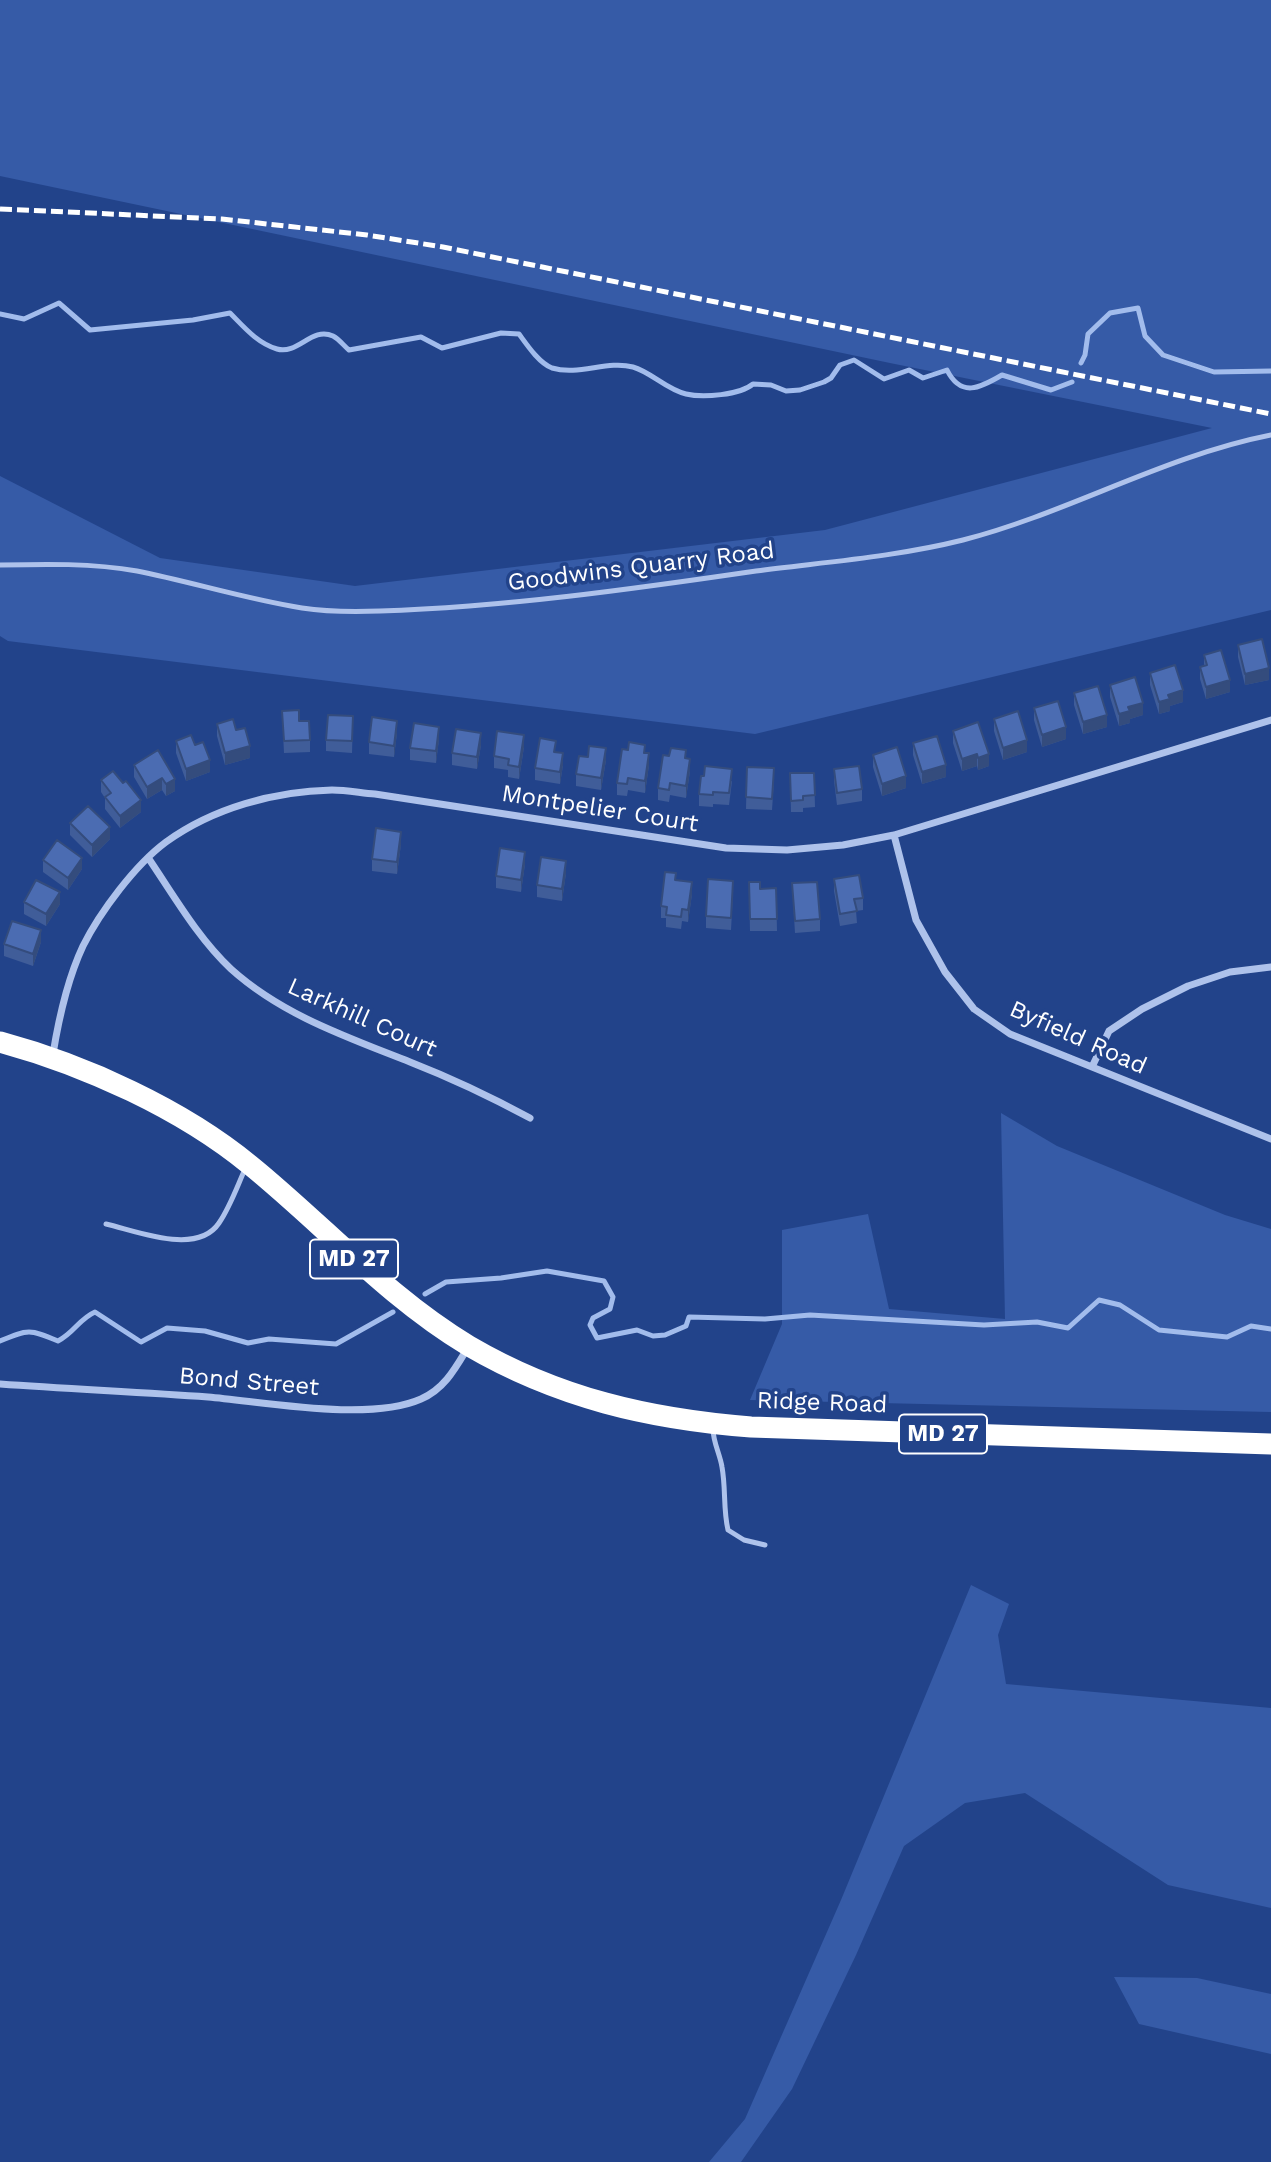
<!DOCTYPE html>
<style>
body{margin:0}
canvas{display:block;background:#22438a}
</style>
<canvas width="1271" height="2162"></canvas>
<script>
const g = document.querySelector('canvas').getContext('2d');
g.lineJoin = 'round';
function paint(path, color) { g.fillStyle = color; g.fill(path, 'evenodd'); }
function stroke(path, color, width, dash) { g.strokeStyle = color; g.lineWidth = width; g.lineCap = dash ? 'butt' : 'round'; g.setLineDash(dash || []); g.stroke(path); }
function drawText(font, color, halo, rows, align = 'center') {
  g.font = font + ' "Work Sans",sans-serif'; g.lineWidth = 7; g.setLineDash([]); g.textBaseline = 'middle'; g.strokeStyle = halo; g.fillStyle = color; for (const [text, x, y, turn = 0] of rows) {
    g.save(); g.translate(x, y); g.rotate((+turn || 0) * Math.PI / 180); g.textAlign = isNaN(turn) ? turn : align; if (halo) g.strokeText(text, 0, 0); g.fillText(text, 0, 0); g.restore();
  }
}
const green = new Path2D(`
 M0,0H1271V610L755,734L8,641L0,636V476L160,558L355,586L825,530L1212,428L890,363L0,176Z
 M1001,1113L1057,1146L1225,1215L1271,1229V1412L750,1400L782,1324V1230L868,1214L889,1309L1005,1319Z
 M971,1585L1009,1604L998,1635L1006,1684L1271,1708V1908L1168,1885L1025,1793L965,1803L904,1846L856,1955L792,2089L741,2162H709L745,2119L841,1900Z
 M1114,1977L1197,1978L1271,1994V2054L1139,2024Z`);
const stream = new Path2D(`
 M0,314L24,319L59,303L90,330L193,320L230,313C244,327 257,343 277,349C298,355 312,326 333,336C339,339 344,346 349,350L421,337L442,348L501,333L519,334C527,345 539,363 552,368C579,376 607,360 633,367C651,372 667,390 686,394C703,398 740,395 753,384L771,385L786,391L800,390L824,382L831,378L840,365L854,360L884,379L909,370L923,378L947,370C961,398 980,388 1002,375L1051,390L1072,382
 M1081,363L1085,355L1088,334L1110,313L1138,308L1145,336L1163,355L1214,372L1271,371
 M425,1294L446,1282L501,1278L547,1271L604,1281L613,1297L610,1309L593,1318L590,1325L597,1338L637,1330L653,1336L665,1335L686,1326L689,1317L765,1319L810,1315L984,1325L1037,1322L1068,1328L1099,1300L1120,1305L1159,1330L1227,1337L1251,1326L1271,1329
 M0,1341C28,1329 30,1329 58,1341C74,1333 79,1319 95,1312L141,1342L167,1328L205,1331L248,1343L269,1339L336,1344L393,1312`);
const lane = new Path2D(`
 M0,565C45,564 92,563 137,571C192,582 246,599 302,608C328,612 354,612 380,611C505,607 633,589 756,571C825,562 895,557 963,540C1068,513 1164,456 1271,435
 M106,1224C137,1231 197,1256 219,1223C230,1207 237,1187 245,1169
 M713,1429C713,1442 720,1454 722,1467C726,1489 723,1509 728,1530L744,1540L765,1545`);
const street = new Path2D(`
 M894,835L916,920L945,972L974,1009L1010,1034L1271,1139
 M149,859C174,896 198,938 231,969C282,1015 347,1037 410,1062C451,1078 491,1097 530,1118
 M53,1054C59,1017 67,980 83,946C100,912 135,865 166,842C213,808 275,791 332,790C347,790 361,793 375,794L726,848L787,850L843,845L894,835L1271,720
 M1092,1067L1109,1031L1142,1009L1188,986L1230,972L1271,967
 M0,1384C69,1389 139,1392 208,1397C266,1402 369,1422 421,1399C444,1389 455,1369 467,1349`);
const highway = new Path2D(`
 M0,1042C85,1065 182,1109 250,1165C324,1225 387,1297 469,1346C558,1398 649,1419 751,1427L1271,1444`);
const rail = new Path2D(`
 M0,209L222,219L367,235L443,247L1271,414`);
const wall = new Path2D(`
 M1238,645L1269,680L1245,685L1238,657Z
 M1204,655L1230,692L1206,699L1200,679V667L1204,666Z
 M1150,673L1183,702L1170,706V711L1159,714L1150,685Z
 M1110,685L1143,715L1130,719V723L1119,726L1110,697Z
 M1074,693L1107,727L1083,734L1074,705Z
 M1034,708L1066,739L1042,747L1034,720Z
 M282,711L299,721L310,740V752L284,753Z
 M353,716L352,753L326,751V740Z
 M994,719L1027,752L1003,760L994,731Z
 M217,724L236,730L250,758L225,765L217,736Z
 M953,731L989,766L978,770L977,766L962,771L953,743Z
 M397,733L394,757L369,754V742Z
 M439,739L436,763L410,760V748Z
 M176,741L195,745L210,772L186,781L176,753Z
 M913,743L946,777L922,784L913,755Z
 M481,745L477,769L452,765V753Z
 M524,747L519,779L508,777V770L494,768V756Z
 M556,752L563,765L560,784L535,780V768Z
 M645,753L649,765L645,793L628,790L627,796L617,795V783Z
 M873,755L906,788L882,796L873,767Z
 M686,758L690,771L686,798L670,795L669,802L658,800V788Z
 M606,760L601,790L576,786V774Z
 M134,765L175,779V791L166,796L162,790L147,799L134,777Z
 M747,767L774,780L772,810L746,809Z
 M834,769L862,789V801L837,805L834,781Z
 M790,773H814L815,807L803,808V812H791Z
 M101,780L123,783L141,812L120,828L105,809V798L101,792Z
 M732,781L729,805L713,804V807L699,806V794Z
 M70,823L110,839L92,857L70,835Z
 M401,844L397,874L372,871V859Z
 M43,860L82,869L68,890L43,872Z
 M525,864L521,892L496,888V876Z
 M566,873L562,901L537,897V885Z
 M834,879L863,898V910L856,911L857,923L840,926L834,891Z
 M676,880L692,894L688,922L682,921L681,929L666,927V918H661V906Z
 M749,882L760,889L776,888L777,931H750Z
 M792,883L820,919V931L795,933Z
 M733,893L731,930L706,928V916Z
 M24,902L60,904L46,926L24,914Z
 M41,942L33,966L4,956V944Z`);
const shadedWall = new Path2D(`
 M1269,668V680L1245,685V674Z
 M1230,680V692L1206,699V687Z
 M1183,690V702L1170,706V711L1159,714V702L1168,695Z
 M1143,703V715L1130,719V723L1119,726V714L1128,707Z
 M1107,715V727L1083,734V722Z
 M397,721V733L394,757V746Z
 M439,727V739L436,763V751Z
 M1066,727V739L1042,747V735Z
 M481,733V745L477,769V757Z
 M524,735V747L519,779V767Z
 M1027,740V752L1003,760V748Z
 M250,746V758L225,765V753Z
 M606,748V760L601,790V778Z
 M563,753V765L560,784V772Z
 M649,753V765L645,793V781Z
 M977,754V766L962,771V759Z
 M989,754V766L978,770V758Z
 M690,759V771L686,798V786Z
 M210,760V772L186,781V769Z
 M946,765V777L922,784V772Z
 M906,776V788L882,796V784Z
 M162,778V790L147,799V787Z
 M175,779V791L166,796V784Z
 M141,800V812L120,828V816Z
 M110,827V839L92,857V845Z
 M401,832V844L397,874V862Z
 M525,852V864L521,892V880Z
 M82,858V869L68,890V878Z
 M566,861V873L562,901V889Z
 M692,882V894L688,922V910Z
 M60,892V904L46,926V914Z
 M41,930V942L33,966V954Z`);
const building = new Path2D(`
 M1262,639L1269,668L1245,674L1238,645Z
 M1221,650L1230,680L1206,687L1200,667L1207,665L1204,655Z
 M1175,665L1183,690L1168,695L1170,699L1159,702L1150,673Z
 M1135,677L1143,703L1128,707L1130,711L1119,714L1110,685Z
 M1098,686L1107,715L1083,722L1074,693Z
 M1058,701L1066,727L1042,735L1034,708Z
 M299,710V721H309L310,740L284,741L282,711Z
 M1018,711L1027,740L1003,748L994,719Z
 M328,715L353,716L352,741L326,740Z
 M372,717L397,721L394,746L369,742Z
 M233,719L236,730L245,728L250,746L225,753L217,724Z
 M978,722L989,754L978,758L977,754L962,759L953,731Z
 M414,723L439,727L436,751L410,748Z
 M456,729L481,733L477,757L452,753Z
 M497,731L524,735L519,767L508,765L509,759L494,756Z
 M191,735L195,745L203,742L210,760L186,769L176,741Z
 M937,736L946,765L922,772L913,743Z
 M540,738L556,741L554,752L563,753L560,772L535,768Z
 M629,742L645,745L644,753H649L645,781L628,778L627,784L617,783L622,749L628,750Z
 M589,746L606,748L601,778L576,774L579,756L588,757Z
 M897,747L906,776L882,784L873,755Z
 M671,748L686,750L685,758L690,759L686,786L670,783L669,790L658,788L663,755L669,756Z
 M158,750L175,779L166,784L162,778L147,787L134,765Z
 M705,766L732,769L729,793L713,792V795L699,794L701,776H704Z
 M859,766L862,789L837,793L834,769Z
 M747,767L774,768L772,799L746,797Z
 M113,771L123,783L126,781L141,800L120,816L105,797L111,793L101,780Z
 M790,773H814L815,795L803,796V800L791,801Z
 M88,806L110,827L92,845L70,823Z
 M376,828L401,832L397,862L372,859Z
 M57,840L82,858L68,878L43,860Z
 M500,848L525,852L521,880L496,876Z
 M541,857L566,861L562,889L537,885Z
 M665,872L676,873L675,880L692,882L688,910L682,909L681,917L666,915L667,907L661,906Z
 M859,875L863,898L854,899L857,911L840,914L834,879Z
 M708,879L733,881L731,918L706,916Z
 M36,880L60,892L46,914L24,902Z
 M749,882H760V889L776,888L777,919H750Z
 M817,882L820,919L795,921L792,883Z
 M12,921L41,930L33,954L4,944Z`);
const shields = [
 [354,1259,88],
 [943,1434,88]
];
const shieldNames = [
 ["MD 27",354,1259],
 ["MD 27",943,1434]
];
const streetNames = [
 ["Goodwins Quarry Road",641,567,-7],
 ["Montpelier Court",600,809,9],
 ["Larkhill Court",362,1018,24],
 ["Byfield Road",1078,1038,24],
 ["Bond Street",249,1382,5],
 ["Ridge Road",822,1403,2]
];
paint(green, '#365ba7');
stroke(stream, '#a2bcec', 5);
stroke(lane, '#aec2eb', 5);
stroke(street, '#aec2eb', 7);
stroke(highway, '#fff', 21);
stroke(rail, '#fff', 5, [12, 5]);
paint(wall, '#405d99');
paint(shadedWall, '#344c7d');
paint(building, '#4b6cb2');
stroke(building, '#344c7d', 2);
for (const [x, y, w] of shields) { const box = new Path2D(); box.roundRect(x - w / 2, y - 19.5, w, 39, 5); g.fillStyle = '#22438a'; g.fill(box); stroke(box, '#fff', 2); }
drawText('bold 23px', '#fff', null, shieldNames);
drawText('24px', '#fff', '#22438a', streetNames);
</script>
